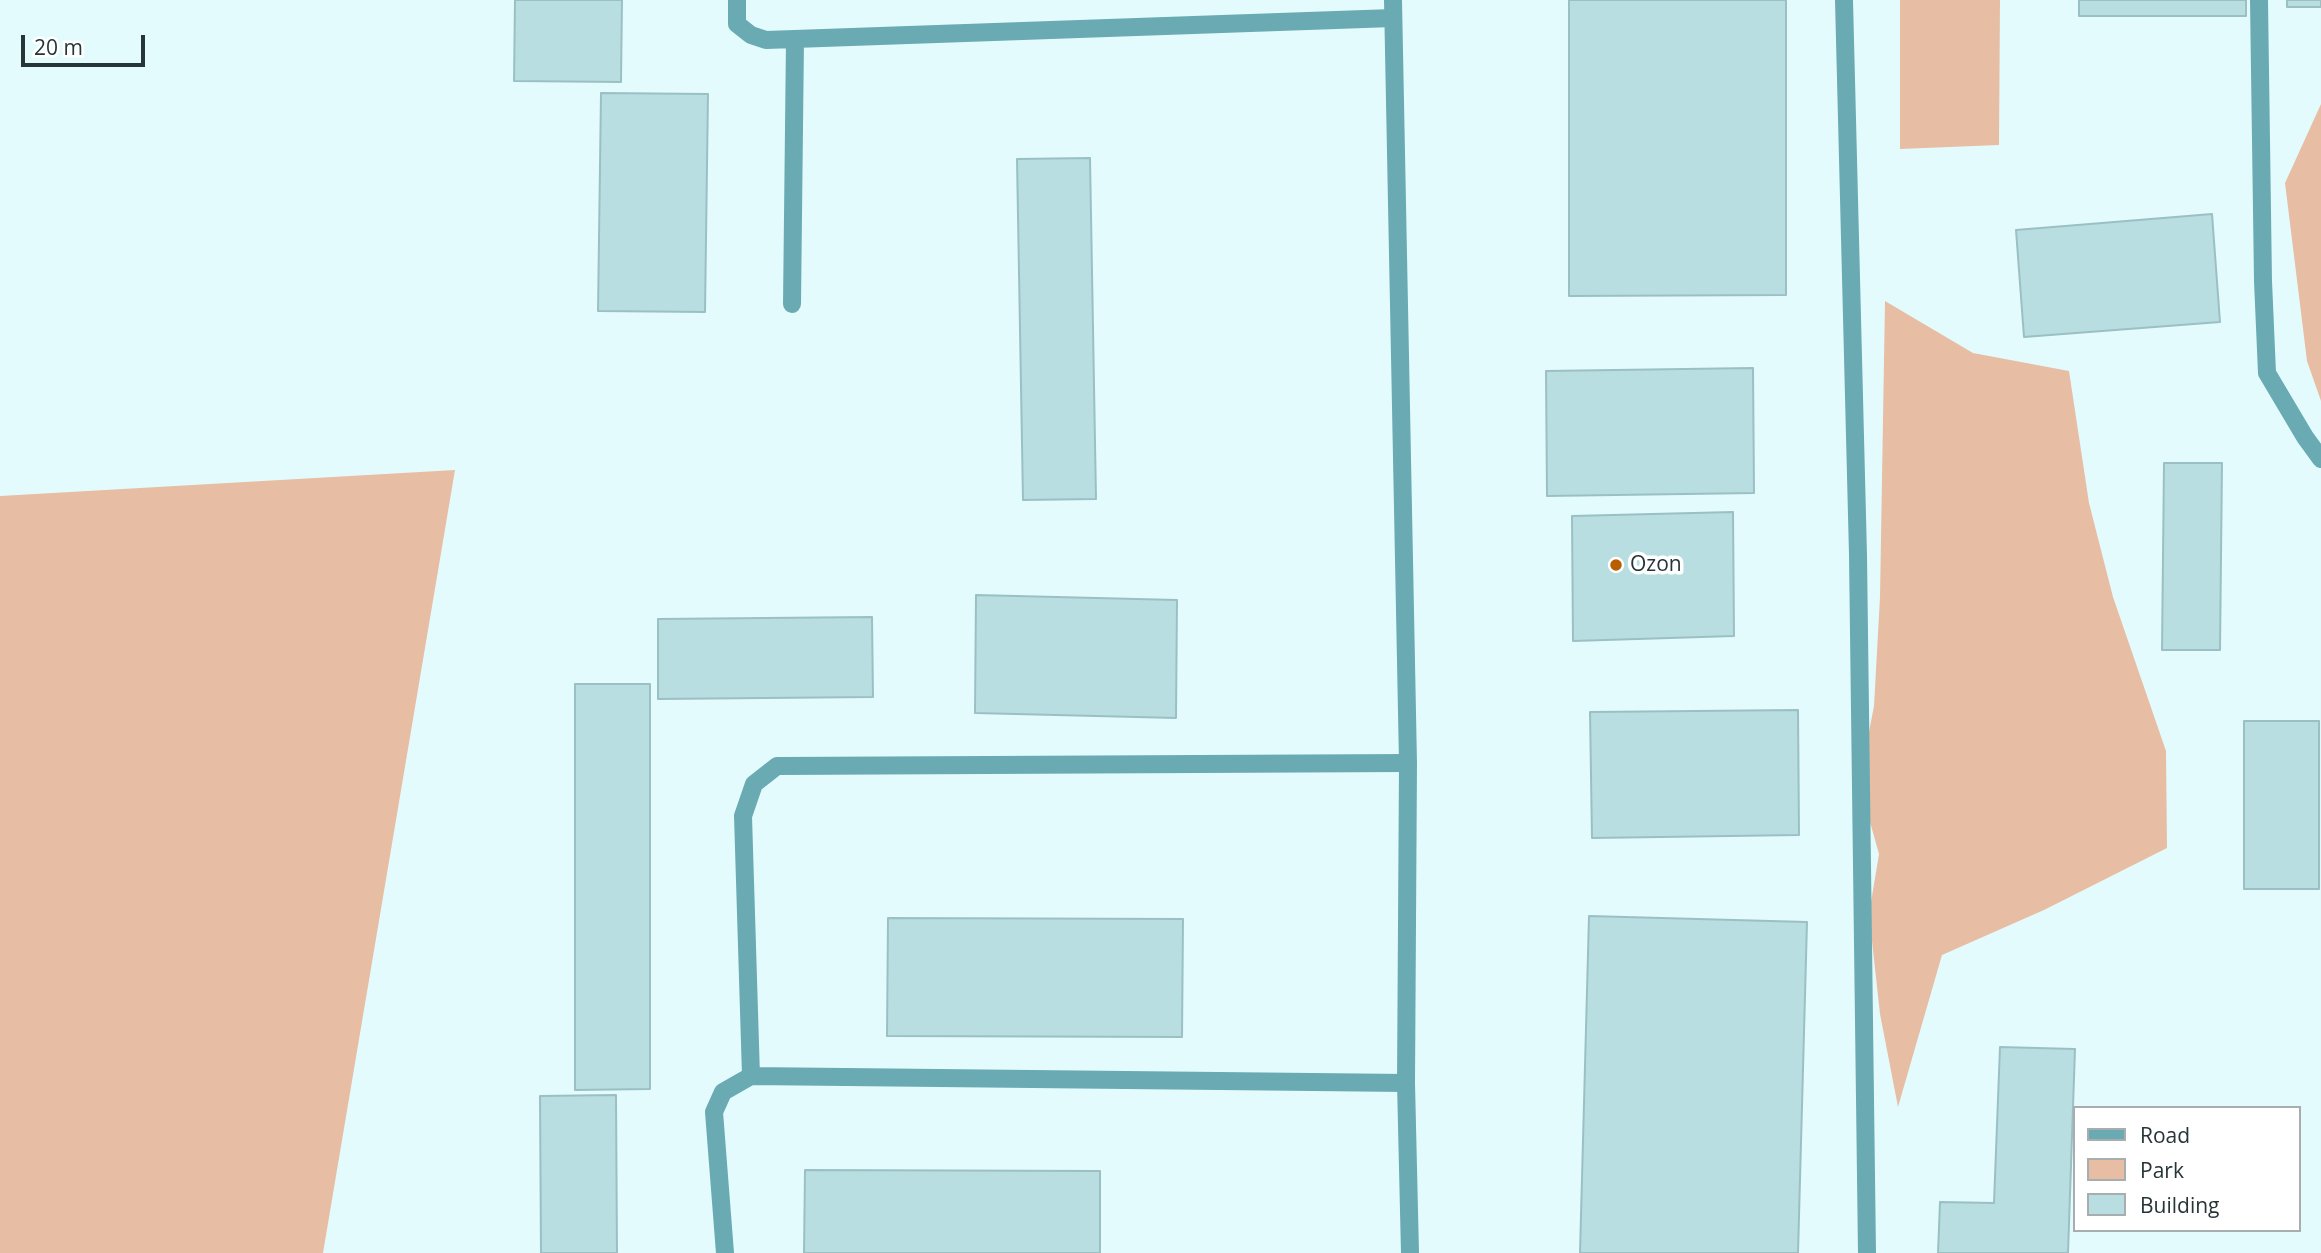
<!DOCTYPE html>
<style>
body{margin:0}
#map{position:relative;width:2321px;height:1253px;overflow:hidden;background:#e4fbfe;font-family:"Open Sans",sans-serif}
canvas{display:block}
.legend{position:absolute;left:2073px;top:1106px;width:228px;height:126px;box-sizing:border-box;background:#fff;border:2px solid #a8aeaf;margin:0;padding:9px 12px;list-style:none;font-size:21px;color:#263537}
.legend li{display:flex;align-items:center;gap:14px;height:35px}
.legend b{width:35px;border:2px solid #a8aeaf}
.scale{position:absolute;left:21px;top:35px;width:124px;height:32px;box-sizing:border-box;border:4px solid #263537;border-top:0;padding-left:9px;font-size:21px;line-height:24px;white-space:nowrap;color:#263537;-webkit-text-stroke:5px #fff;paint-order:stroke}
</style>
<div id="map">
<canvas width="2321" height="1253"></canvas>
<ul class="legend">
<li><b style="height:9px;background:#6aabb3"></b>Road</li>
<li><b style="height:19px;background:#e7bea3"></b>Park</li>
<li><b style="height:19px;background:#b8dee2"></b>Building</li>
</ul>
<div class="scale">20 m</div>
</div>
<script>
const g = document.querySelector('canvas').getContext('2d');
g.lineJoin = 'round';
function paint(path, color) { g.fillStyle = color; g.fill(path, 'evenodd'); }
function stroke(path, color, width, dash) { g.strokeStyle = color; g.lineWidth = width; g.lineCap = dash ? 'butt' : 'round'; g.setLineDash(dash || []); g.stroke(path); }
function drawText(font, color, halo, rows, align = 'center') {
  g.font = font + ' "Open Sans",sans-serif'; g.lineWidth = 7; g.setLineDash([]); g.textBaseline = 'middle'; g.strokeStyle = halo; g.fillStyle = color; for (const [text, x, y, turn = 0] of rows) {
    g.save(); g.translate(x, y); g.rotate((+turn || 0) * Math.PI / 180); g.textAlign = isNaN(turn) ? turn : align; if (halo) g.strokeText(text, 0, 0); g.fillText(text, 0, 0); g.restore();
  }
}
const green = new Path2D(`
 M1900,0H2000L1999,145L1900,149Z
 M2321,104V401L2307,361L2285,183Z
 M1885,301L1973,353L2069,371L2089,503L2113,597L2166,751L2167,848L2044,910L1942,955L1898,1107L1880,1014L1869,914L1879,854L1859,783L1874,706L1880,597Z
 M455,470L323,1253H0V496Z`);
const building = new Path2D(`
 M515,0H622L621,82L514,81Z
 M1569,0H1786V295L1569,296Z
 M2079,0H2246V16H2079Z
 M2287,0H2321V7H2287Z
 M601,93L708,94L705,312L598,311Z
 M1090,158L1096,499L1023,500L1017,159Z
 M2212,214L2220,322L2024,337L2016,230Z
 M1753,368L1754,493L1547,496L1546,371Z
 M2164,463H2222L2220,650H2162Z
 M1733,512L1734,636L1573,641L1572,516Z
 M976,595L1177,600L1176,718L975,713Z
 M872,617L873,697L658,699V619Z
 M575,684H650V1089L575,1090Z
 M1798,710L1799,835L1592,838L1590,712Z
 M2244,721H2319V889H2244Z
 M1589,916L1807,922L1798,1253H1580Z
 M888,918L1183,919L1182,1037L887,1036Z
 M2000,1047L2075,1049L2068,1253H1938L1940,1202L1994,1203Z
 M616,1095L617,1253H541L540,1096Z
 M805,1170L1100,1171V1253H804Z`);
const service = new Path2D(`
 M737,0V24L751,35L766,40L1393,18
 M1844,0L1858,555L1867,1253
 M2259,0L2263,281L2267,373L2305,437L2321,459
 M792,304L795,40
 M751,1076L1406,1083
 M725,1253L714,1112L723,1092L751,1076L743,816L754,784L777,766L1408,763`);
const minor = new Path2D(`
 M1393,0L1408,763L1406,1083L1410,1253`);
const markers = [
 [1616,565,7,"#b95e00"]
];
const poiNames = [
 ["Ozon",1630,565]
];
paint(green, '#e7bea3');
paint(building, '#b8dee2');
stroke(building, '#9bc0c4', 2);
stroke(service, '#6aabb3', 18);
stroke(minor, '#6aabb3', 18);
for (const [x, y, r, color] of markers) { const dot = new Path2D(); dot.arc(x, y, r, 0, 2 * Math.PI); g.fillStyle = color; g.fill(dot); stroke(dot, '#fff', 2.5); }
drawText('21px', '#263537', '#fff', poiNames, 'left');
</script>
